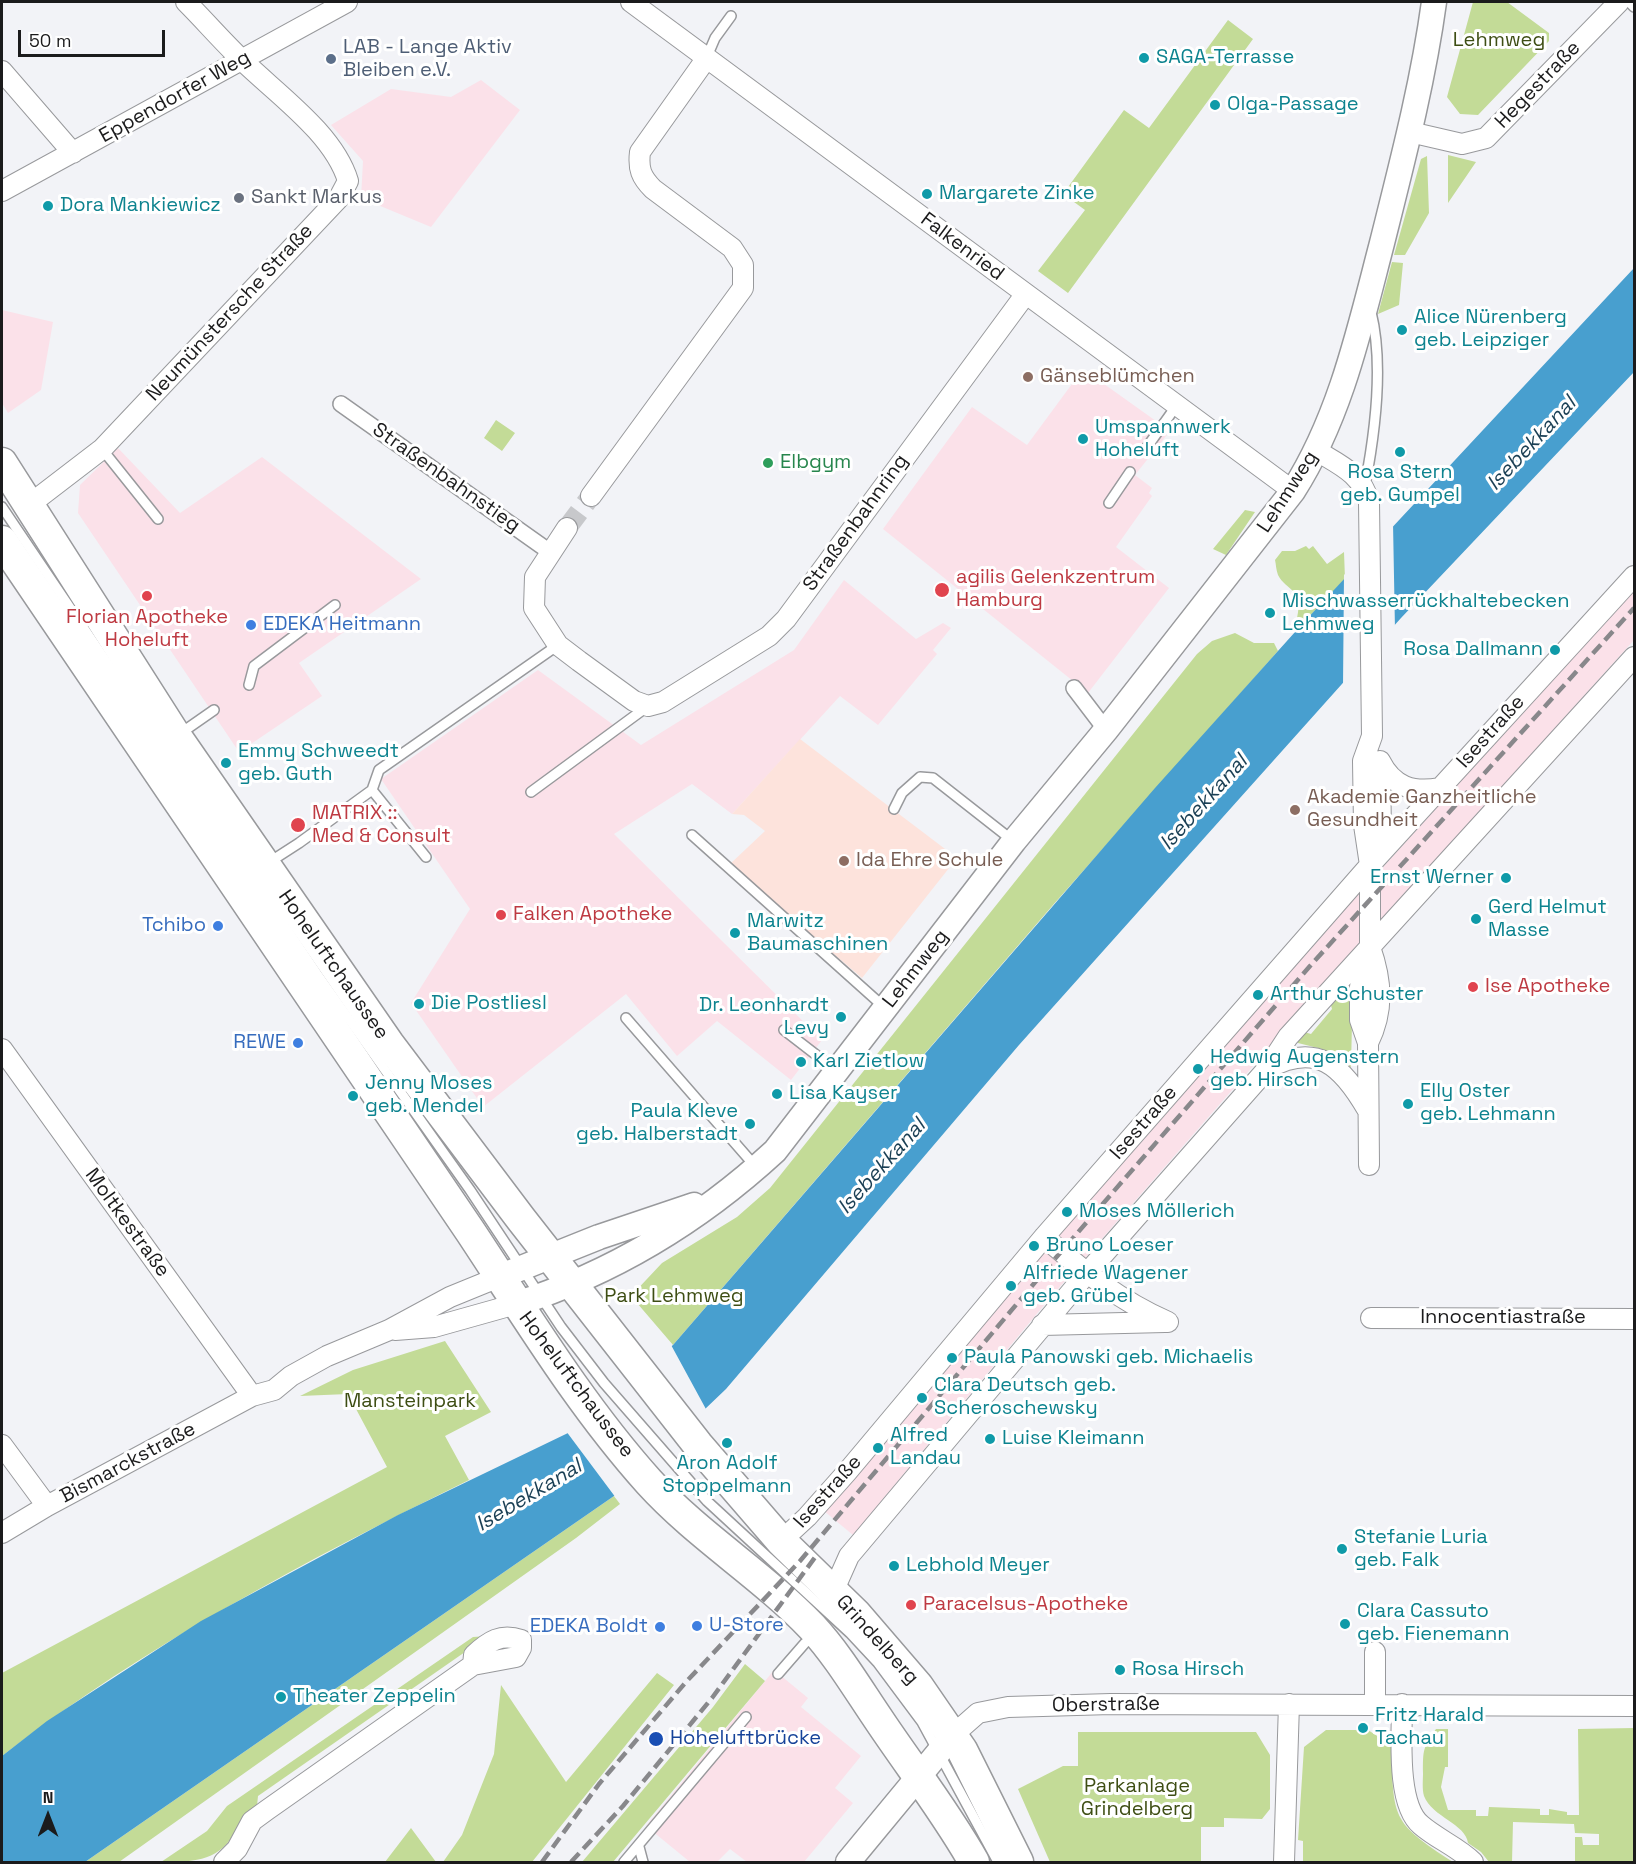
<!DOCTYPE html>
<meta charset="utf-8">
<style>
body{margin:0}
#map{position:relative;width:1636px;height:1864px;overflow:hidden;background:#f2f3f7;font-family:"Space Grotesk",sans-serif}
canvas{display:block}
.frame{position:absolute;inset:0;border:3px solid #1b1b1c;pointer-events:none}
.north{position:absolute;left:18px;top:1786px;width:60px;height:60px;-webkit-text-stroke:4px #fff;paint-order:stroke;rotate:0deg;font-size:16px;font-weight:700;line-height:24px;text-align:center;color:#1b1b1c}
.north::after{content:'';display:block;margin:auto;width:21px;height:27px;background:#1b1b1c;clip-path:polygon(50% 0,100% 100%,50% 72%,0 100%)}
.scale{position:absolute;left:18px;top:30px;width:147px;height:27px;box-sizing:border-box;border:3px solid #1b1b1c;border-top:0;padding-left:8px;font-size:18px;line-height:21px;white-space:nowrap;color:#1b1b1c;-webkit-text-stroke:4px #fff;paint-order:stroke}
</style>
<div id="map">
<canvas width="1636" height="1864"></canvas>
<div class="frame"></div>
<div class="north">N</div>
<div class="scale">50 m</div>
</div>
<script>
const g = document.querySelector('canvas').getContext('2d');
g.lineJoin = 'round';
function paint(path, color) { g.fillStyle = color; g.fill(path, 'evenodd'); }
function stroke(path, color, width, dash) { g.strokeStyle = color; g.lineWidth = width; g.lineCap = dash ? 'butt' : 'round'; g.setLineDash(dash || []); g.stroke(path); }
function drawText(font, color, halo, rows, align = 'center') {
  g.font = font + ' "Space Grotesk",sans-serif'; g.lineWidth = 6; g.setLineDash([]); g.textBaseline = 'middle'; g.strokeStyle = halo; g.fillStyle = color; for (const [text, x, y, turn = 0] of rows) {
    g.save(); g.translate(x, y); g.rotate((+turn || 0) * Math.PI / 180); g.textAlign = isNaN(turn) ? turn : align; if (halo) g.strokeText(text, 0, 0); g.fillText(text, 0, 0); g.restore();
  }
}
const commercial = new Path2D(`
 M481,80L520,110L431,227L361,198L363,161L331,125L391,89L451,97Z
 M2,310L53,322L41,390L8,413L2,403Z
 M1083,369L1170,431L1135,475L1152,488L1149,493L1152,496L1116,547L1169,588L1088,693L883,529L972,407L1027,445Z
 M118,448L180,513L262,457L421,579L299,663L322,696L239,752L78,513L80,485Z
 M844,580L916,639L943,623L951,628L933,650L937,654L878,725L840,696L732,814L692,784L614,834L822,1040L791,1080L717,1021L677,1056L626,994L483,1107L411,1003L470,909L381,779L538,670L641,745L794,650Z
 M1634,589V640L1325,984L1050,1298L853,1535L824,1511L1027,1268L1301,958Z
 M774,1670L808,1698L801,1707L861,1756L835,1788L853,1803L804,1862H747L730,1849L717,1862H690L646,1826Z`);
const education = new Path2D(`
 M800,739L957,858L862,978L729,865L765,831L744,815L732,814Z`);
const green = new Path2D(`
 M1473,2H1507L1549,33V41L1478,115L1460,114L1447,97Z
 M1228,20L1253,39L1068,293L1038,271L1085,210L1063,194L1124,110L1149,128Z
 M1448,155L1476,162L1448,203Z
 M1427,156L1429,213L1405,255H1394L1421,159Z
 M1392,262L1403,263L1399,305L1378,314Z
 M496,420L515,433L502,451L484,438Z
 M1245,510L1255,512L1226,555L1213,549Z
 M1306,546L1309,549L1313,546L1327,564L1344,552L1345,579L1304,622L1297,618C1304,588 1286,591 1278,575C1276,570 1276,564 1275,560L1282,551H1295Z
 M1235,633L1254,643H1274L1278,651L1053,905L673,1345L631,1296L662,1263L737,1217L770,1188L1197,654L1212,641Z
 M1353,978L1351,1067L1322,1049L1298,1043L1296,1040L1304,1032L1311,1034L1332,1009L1330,1002Z
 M445,1341L491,1412L445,1436L469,1480C307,1560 145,1645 2,1756V1673L387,1467L348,1394L300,1396L353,1370Z
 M614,1496L620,1504L576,1538L119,1862H85Z
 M488,1636L258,1796L257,1806C245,1815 240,1823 233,1835C218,1862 189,1862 161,1862L207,1831L227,1806L473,1637Z
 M745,1664L765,1681L613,1862H582L713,1707Z
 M657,1673L674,1685L532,1862H443L462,1835L494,1754L501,1685L566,1782Z
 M1634,1728V1862H1575V1837H1582L1583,1845H1599V1834L1575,1833L1574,1824L1513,1822L1512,1862H1489L1481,1852L1468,1843C1466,1824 1432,1817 1424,1796C1422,1789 1423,1780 1423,1773C1423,1749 1423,1748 1436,1729H1448V1767H1445L1441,1787L1448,1810H1476V1816H1488L1489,1807L1540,1809V1815H1549V1809L1567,1812V1815H1579L1578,1729Z
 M1326,1730H1368L1391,1745C1394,1819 1390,1821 1453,1862H1303V1841L1298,1840L1304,1747Z
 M1078,1732H1256L1270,1755V1809L1262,1819L1224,1818V1827H1201V1862H1050L1018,1789L1063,1766H1078Z
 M411,1828L436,1862H385Z`);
const water = new Path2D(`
 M1634,268V372L1401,618L1019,1045L726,1389L614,1496L85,1862H2V1756L47,1721L201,1621L398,1515L568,1433L673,1345L1155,788L1304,622Z`);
const pier = new Path2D(`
 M1393,523L1395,630L1343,686L1344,575Z
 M670,1343L707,1411L616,1498L566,1431Z`);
const minorTunnel = new Path2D(`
 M567,528L591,496`);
const service = new Path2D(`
 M1629,2L1634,7
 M706,59L715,38L731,16
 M1147,447L1177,405
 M102,449L158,519
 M1365,485C1375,433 1384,364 1371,312
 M1109,503L1130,472
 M2,507L317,974L470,1190L561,1327L604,1383L707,1501L850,1633L878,1663L922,1722L998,1862
 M249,685L254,666L335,605
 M181,733L214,710
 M372,790L426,857
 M531,792L648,706
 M894,809L902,793L920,777L933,778L1012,840
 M692,835L884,1007
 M268,863L299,843L372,790L379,770L558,645
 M626,1018L755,1166
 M784,1030L837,1071
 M778,1674L805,1643L816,1636
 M639,1847L643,1862
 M624,1862L746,1717`);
const pedestrian = new Path2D(`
 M341,404L550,552
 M1074,688L1106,730`);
const minor = new Path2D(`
 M631,2L1293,491
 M2,71L73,153
 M1410,132L1462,144L1486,138L1619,2
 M2,191L347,2
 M1317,451C1340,465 1362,474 1369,502L1372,736L1363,761L1364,825L1370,865V947L1360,987V1020L1368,1043L1369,1165
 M591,496L743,288V265L732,248L653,189C641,177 638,169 640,152L706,59
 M29,505L102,449L339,198L348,181C334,134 278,95 243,61C223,42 205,21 186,2
 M567,528L535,577L534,608L558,645L579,661L634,701L648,706L663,702L769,636L786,619L1025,295
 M1380,761C1393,787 1413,793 1440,788
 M1372,859L1381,835L1380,761
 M1368,1043C1384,1011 1382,981 1370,947
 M2,1049L252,1396
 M1267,1069C1317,1041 1342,1066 1367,1109
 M1044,1237C1085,1272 1118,1300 1168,1322
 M1371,1318L1634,1319
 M1042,1325L1165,1322
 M395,1330L434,1327L516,1304
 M2,1445L47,1506
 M2,1533L47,1506L252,1396L274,1390L291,1376L327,1356L389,1330L450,1297L499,1277
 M781,1541L807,1517L847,1472L1044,1237L1370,865L1634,576
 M833,1592L849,1556L1087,1273L1267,1069L1288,1037L1634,657
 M1375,1652V1704
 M1402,1704C1402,1735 1396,1804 1421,1825C1437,1839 1458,1847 1473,1862
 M953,1735L978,1713L1008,1707L1111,1704L1634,1706
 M224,1862L237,1849L252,1821L267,1810L473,1665L516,1657L521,1648V1640C501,1633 489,1641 474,1655L473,1665
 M1284,1862L1289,1704`);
const tertiary = new Path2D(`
 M499,1277L599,1237L694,1205
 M516,1304C613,1273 700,1220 775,1151L1014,841L1106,730L1293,491C1341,416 1360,327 1382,243C1402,163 1423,83 1434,2
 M848,1862L953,1735`);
const primary = new Path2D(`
 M2,463L176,736L389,1044L521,1219L698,1445L781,1541L856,1614L918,1686L962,1750L1018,1862
 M2,541L470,1231C527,1317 580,1405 649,1482C698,1536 761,1574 812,1627C838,1655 859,1691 881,1723C912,1769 947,1814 974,1862`);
const rail = new Path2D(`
 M542,1862L599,1784L686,1682L800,1561L1053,1261L1310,966L1634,608
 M571,1862L623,1806L712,1698L816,1556`);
const markers = [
 [1144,58,6,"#0f9aa8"],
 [331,59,6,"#5c6f8a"],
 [1215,105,6,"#0f9aa8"],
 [927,194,6,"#0f9aa8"],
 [239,198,6,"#6b7280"],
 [48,206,6,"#0f9aa8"],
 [1402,330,6,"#0f9aa8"],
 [1028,377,6,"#8d6e63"],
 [1083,439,6,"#0f9aa8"],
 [1400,452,6,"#0f9aa8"],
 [768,463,6,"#2e9e5b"],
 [942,590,8,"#e0444e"],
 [147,596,6,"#e0444e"],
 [1270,613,6,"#0f9aa8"],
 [251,625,6,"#3f7fe0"],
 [1555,650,6,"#0f9aa8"],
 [226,763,6,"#0f9aa8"],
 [1295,810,6,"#8d6e63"],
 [298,825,8,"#e0444e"],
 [844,861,6,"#8d6e63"],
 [1506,878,6,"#0f9aa8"],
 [501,915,6,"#e0444e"],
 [1476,919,6,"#0f9aa8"],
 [218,926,6,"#3f7fe0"],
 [735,933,6,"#0f9aa8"],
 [1473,987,6,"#e0444e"],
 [1258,995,6,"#0f9aa8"],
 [419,1004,6,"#0f9aa8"],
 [841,1017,6,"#0f9aa8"],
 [298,1043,6,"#3f7fe0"],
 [801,1062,6,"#0f9aa8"],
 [1198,1069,6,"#0f9aa8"],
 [777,1094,6,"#0f9aa8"],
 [353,1096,6,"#0f9aa8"],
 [1408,1104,6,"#0f9aa8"],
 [750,1124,6,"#0f9aa8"],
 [1067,1212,6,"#0f9aa8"],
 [1034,1246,6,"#0f9aa8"],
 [1011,1286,6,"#0f9aa8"],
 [952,1358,6,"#0f9aa8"],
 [922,1398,6,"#0f9aa8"],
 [990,1439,6,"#0f9aa8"],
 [727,1443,6,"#0f9aa8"],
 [878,1448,6,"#0f9aa8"],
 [1342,1549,6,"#0f9aa8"],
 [894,1566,6,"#0f9aa8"],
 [911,1605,6,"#e0444e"],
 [1345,1624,6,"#0f9aa8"],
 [697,1626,6,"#3f7fe0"],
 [660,1627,6,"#3f7fe0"],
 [1120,1670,6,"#0f9aa8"],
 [281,1697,6,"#0f9aa8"],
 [1363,1728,6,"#0f9aa8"],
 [656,1739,8,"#1a4fb4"]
];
const parkNames = [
 ["Lehmweg",1499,41],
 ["Park Lehmweg",674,1297],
 ["Mansteinpark",410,1402],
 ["Parkanlage",1137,1787],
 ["Grindelberg",1137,1810]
];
const serviceNames = [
 ["LAB - Lange Aktiv",343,48],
 ["Bleiben e.V.",343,71]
];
const cultureNames = [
 ["SAGA-Terrasse",1156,58],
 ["Olga-Passage",1227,105],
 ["Margarete Zinke",939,194],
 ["Dora Mankiewicz",60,206],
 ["Alice Nürenberg",1414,318],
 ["geb. Leipziger",1414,341],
 ["Umspannwerk",1095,428],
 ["Hoheluft",1095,451],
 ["Rosa Stern",1400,473,"center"],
 ["geb. Gumpel",1400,496,"center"],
 ["Mischwasserrückhaltebecken",1282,602],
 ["Lehmweg",1282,625],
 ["Rosa Dallmann",1543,650,"right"],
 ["Emmy Schweedt",238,752],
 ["geb. Guth",238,775],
 ["Ernst Werner",1494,878,"right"],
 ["Gerd Helmut",1488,908],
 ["Masse",1488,931],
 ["Marwitz",747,922],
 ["Baumaschinen",747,945],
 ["Arthur Schuster",1270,995],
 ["Die Postliesl",431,1004],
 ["Dr. Leonhardt",829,1006,"right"],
 ["Levy",829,1029,"right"],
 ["Hedwig Augenstern",1210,1058],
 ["geb. Hirsch",1210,1081],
 ["Karl Zietlow",813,1062],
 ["Jenny Moses",365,1084],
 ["geb. Mendel",365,1107],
 ["Elly Oster",1420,1092],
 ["geb. Lehmann",1420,1115],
 ["Lisa Kayser",789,1094],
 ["Paula Kleve",738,1112,"right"],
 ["geb. Halberstadt",738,1135,"right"],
 ["Moses Möllerich",1079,1212],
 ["Bruno Loeser",1046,1246],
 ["Alfriede Wagener",1023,1274],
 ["geb. Grübel",1023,1297],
 ["Paula Panowski geb. Michaelis",964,1358],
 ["Clara Deutsch geb.",934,1386],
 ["Scheroschewsky",934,1409],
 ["Alfred",890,1436],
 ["Landau",890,1459],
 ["Luise Kleimann",1002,1439],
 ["Aron Adolf",727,1464,"center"],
 ["Stoppelmann",727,1487,"center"],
 ["Stefanie Luria",1354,1538],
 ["geb. Falk",1354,1561],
 ["Lebhold Meyer",906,1566],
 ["Clara Cassuto",1357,1612],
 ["geb. Fienemann",1357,1635],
 ["Rosa Hirsch",1132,1670],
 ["Theater Zeppelin",293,1697],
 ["Fritz Harald",1375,1716],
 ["Tachau",1375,1739]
];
const streetNames = [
 ["Hegestraße",1538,85,-46],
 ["Eppendorfer Weg",175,97,-29],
 ["Falkenried",962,247,37],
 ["Neumünstersche Straße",230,313,-47],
 ["Straßenbahnstieg",446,478,35],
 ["Lehmweg",1288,492,-57],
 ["Straßenbahnring",856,523,-54],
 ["Isestraße",1491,732,-48],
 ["Hoheluftchaussee",333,965,55],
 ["Lehmweg",916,969,-52],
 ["Isestraße",1144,1123,-49],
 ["Moltkestraße",127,1223,54],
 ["Innocentiastraße",1503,1318],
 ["Hoheluftchaussee",576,1385,53],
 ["Bismarckstraße",128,1463,-28],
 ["Isestraße",828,1492,-48],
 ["Grindelberg",877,1640,48],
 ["Oberstraße",1106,1705,-1]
];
const worshipNames = [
 ["Sankt Markus",251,198]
];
const educationNames = [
 ["Gänseblümchen",1040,377],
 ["Akademie Ganzheitliche",1307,798],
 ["Gesundheit",1307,821],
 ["Ida Ehre Schule",856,861]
];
const leisureNames = [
 ["Elbgym",780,463]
];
const healthNames = [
 ["agilis Gelenkzentrum",956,578],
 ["Hamburg",956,601],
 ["Florian Apotheke",147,618,"center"],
 ["Hoheluft",147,641,"center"],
 ["MATRIX ::",312,814],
 ["Med & Consult",312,837],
 ["Falken Apotheke",513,915],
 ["Ise Apotheke",1485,987],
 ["Paracelsus-Apotheke",923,1605]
];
const shopNames = [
 ["EDEKA Heitmann",263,625,"left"],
 ["Tchibo",206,926],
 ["REWE",286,1043],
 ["U-Store",709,1626,"left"],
 ["EDEKA Boldt",648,1627]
];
const transitNames = [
 ["Hoheluftbrücke",670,1739]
];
const waterNames = [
 ["Isebekkanal",1532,444,-47],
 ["Isebekkanal",1204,803,-48],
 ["Isebekkanal",882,1167,-48],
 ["Isebekkanal",529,1496,-31]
];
paint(commercial, '#fbe1e9');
paint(education, '#fde3dc');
paint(green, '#c3db97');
paint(water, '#489fcf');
paint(pier, '#f2f3f7');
stroke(minorTunnel, '#c7c8cb', 20, [20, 10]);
stroke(service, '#98999c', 12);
stroke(pedestrian, '#98999c', 18);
stroke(minor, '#98999c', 22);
stroke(tertiary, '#98999c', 27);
stroke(primary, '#98999c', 33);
stroke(service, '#fff', 9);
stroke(pedestrian, '#fff', 15);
stroke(minor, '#fff', 20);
stroke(tertiary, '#fff', 24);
stroke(primary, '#fff', 30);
stroke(rail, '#88888b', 4.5, [12, 6]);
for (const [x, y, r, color] of markers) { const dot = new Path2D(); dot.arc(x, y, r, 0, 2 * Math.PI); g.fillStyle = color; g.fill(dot); stroke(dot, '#fff', 2); }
drawText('20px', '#3e4e14', '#fff', parkNames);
drawText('20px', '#4e5e75', '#fff', serviceNames, 'left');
drawText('20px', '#0d838f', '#fff', cultureNames, 'left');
drawText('20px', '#1b1b1c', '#fff', streetNames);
drawText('20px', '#5b616d', '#fff', worshipNames, 'left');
drawText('20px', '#785e54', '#fff', educationNames, 'left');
drawText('20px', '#27864d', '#fff', leisureNames, 'left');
drawText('20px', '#be3a42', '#fff', healthNames, 'left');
drawText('20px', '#366cbe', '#fff', shopNames, 'right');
drawText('20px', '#164399', '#fff', transitNames, 'left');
drawText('italic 21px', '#1a3f54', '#fff', waterNames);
</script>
